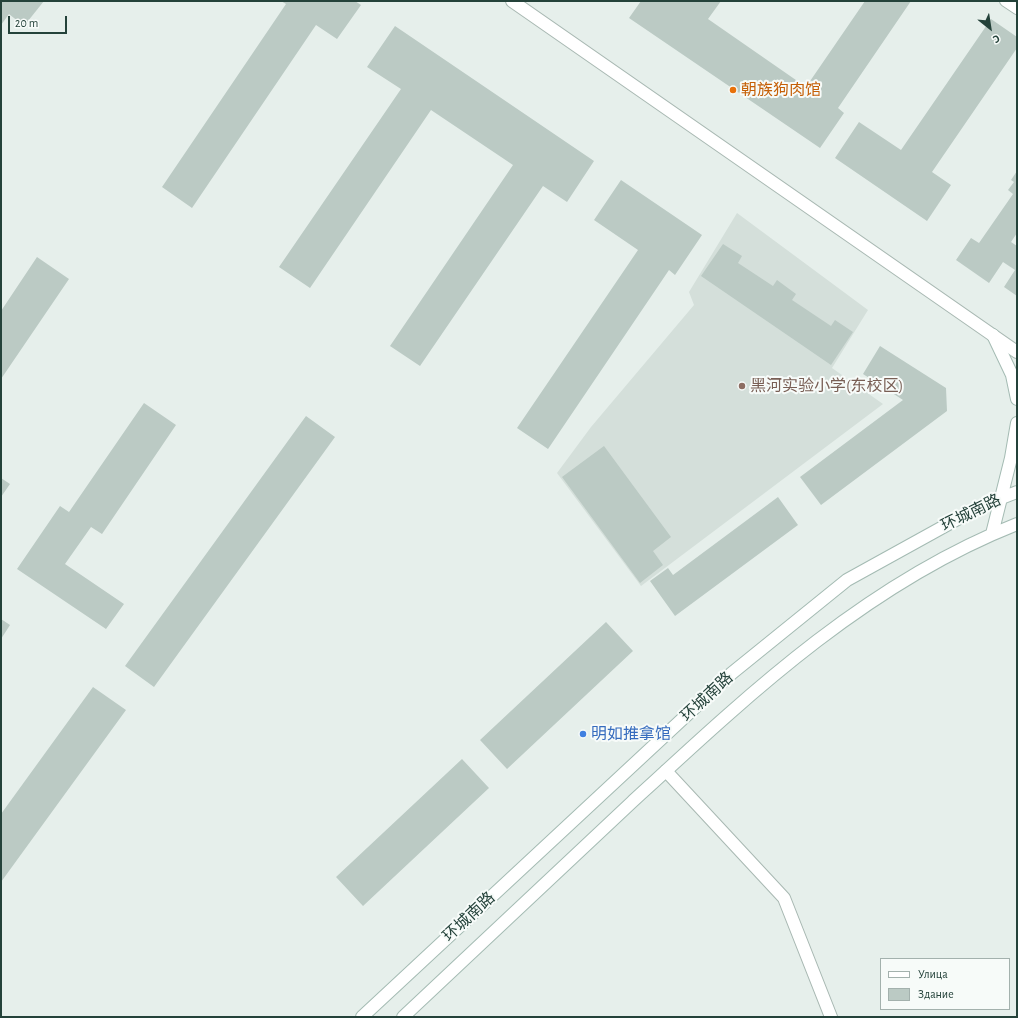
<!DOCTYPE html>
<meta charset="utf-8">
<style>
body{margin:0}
#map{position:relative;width:1018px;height:1018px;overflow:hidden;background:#e6efeb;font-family:"Alegreya Sans",sans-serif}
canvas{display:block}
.frame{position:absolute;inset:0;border:2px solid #24423a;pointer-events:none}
.legend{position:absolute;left:880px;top:958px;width:130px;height:52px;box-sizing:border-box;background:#f7fbf9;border:1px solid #a3b1ad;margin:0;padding:5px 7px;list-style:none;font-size:12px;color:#24423a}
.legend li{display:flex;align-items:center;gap:8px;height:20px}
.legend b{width:20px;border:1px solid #a3b1ad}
.north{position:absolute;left:970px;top:8px;width:40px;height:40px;-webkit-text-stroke:3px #f7fbf9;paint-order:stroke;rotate:150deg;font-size:11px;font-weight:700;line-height:16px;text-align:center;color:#24423a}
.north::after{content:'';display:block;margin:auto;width:14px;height:18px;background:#24423a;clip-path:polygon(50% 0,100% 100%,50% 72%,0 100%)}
.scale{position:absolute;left:8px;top:16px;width:59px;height:18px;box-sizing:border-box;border:2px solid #24423a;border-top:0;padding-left:5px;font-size:12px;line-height:14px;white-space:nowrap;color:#24423a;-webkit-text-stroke:3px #f7fbf9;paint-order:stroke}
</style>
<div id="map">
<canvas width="1018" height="1018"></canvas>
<div class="frame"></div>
<ul class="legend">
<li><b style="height:5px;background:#fff"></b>Улица</li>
<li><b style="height:11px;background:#bbcac4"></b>Здание</li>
</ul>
<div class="north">С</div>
<div class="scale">20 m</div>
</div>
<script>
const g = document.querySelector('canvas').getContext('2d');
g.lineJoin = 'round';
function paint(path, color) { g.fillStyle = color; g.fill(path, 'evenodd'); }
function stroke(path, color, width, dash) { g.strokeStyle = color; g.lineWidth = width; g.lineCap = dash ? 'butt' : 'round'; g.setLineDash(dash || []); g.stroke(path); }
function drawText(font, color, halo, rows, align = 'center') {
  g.font = font + ' "Alegreya Sans","Noto Sans SC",sans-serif'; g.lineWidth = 4; g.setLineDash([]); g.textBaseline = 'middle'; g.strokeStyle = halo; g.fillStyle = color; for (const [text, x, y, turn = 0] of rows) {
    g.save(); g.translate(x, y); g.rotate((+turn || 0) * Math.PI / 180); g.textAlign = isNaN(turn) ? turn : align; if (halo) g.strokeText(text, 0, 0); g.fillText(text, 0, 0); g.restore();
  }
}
const built = new Path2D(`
 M737,213L868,310L832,368L883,404L641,586L557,473L591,427L694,305L689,292Z`);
const building = new Path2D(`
 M1,1H44L24,26L9,14L1,25Z
 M281,1H355L361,5L337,39L316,25L192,208L162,187L286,4Z
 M641,1H721L708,19L806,87L865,1H911L838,108L844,113L820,148L629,18Z
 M991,19L1017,37V48L932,172L951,185L927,221L835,158L859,122L901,150Z
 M395,26L594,161L567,202L543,186L420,366L390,346L513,165L431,110L310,288L279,267L401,89L367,67Z
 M1017,171V233L1011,242L1017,246V296L1004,287L1015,270L1003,262L989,283L956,260L971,238L979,243L1013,194L1008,190L1014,182L1011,180Z
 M621,180L702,235L675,275L669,270L548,449L517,428L638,250L594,220Z
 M723,244L742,256L738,263L773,286L777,280L796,294L792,300L831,326L835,320L853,332L831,365L701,276Z
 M37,257L69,279L1,379V311Z
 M880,346L946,388L947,411L821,505L800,477L903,400L863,374Z
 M144,403L176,425L102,534L91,527L65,564L124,604L106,629L17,569L60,506L69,512Z
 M306,416L335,437L154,687L125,666Z
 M604,446L671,537L653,551L663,565L640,583L562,477Z
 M1,478L10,484L1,497Z
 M778,497L798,525L675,616L650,581L668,568L673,575Z
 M1,619L10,625L1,639Z
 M606,622L633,651L507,769L480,740Z
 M93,687L126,710L1,882V814Z
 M462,759L489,788L363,906L336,877Z`);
const lane = new Path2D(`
 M1005,1L1017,9`);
const street = new Path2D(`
 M512,1L1017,352
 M666,771L784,898L831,1017`);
const secondary = new Path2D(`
 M993,335L1012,375L1017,399
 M992,534L1011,458L1017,423
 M362,1017L732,673L847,580L981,506L1017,492
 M403,1017C479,945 556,874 632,802C749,694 867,583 1017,524`);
const markers = [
 [733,90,4,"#e8710a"],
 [742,386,4,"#8d6e63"],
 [583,734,4,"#3f7fe0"]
];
const foodNames = [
 ["朝族狗肉馆",741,90]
];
const educationNames = [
 ["黑河实验小学(东校区)",750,386]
];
const streetNames = [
 ["环城南路",971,513,-26],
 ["环城南路",707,697,-43],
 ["环城南路",469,917,-43]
];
const shopNames = [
 ["明如推拿馆",591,734]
];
paint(built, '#d4dfda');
paint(building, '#bbcac4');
stroke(lane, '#a8b8b2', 12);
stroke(street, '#a8b8b2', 14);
stroke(secondary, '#a4bbb3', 14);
stroke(lane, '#fff', 10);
stroke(street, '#fff', 12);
stroke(secondary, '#fff', 12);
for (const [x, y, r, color] of markers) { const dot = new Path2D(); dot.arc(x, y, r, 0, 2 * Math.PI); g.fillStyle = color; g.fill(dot); stroke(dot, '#f7fbf9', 1.5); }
drawText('16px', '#c56008', '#f7fbf9', foodNames, 'left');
drawText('16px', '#785e54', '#f7fbf9', educationNames, 'left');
drawText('16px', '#24423a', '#f7fbf9', streetNames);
drawText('16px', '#366cbe', '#f7fbf9', shopNames, 'left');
</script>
